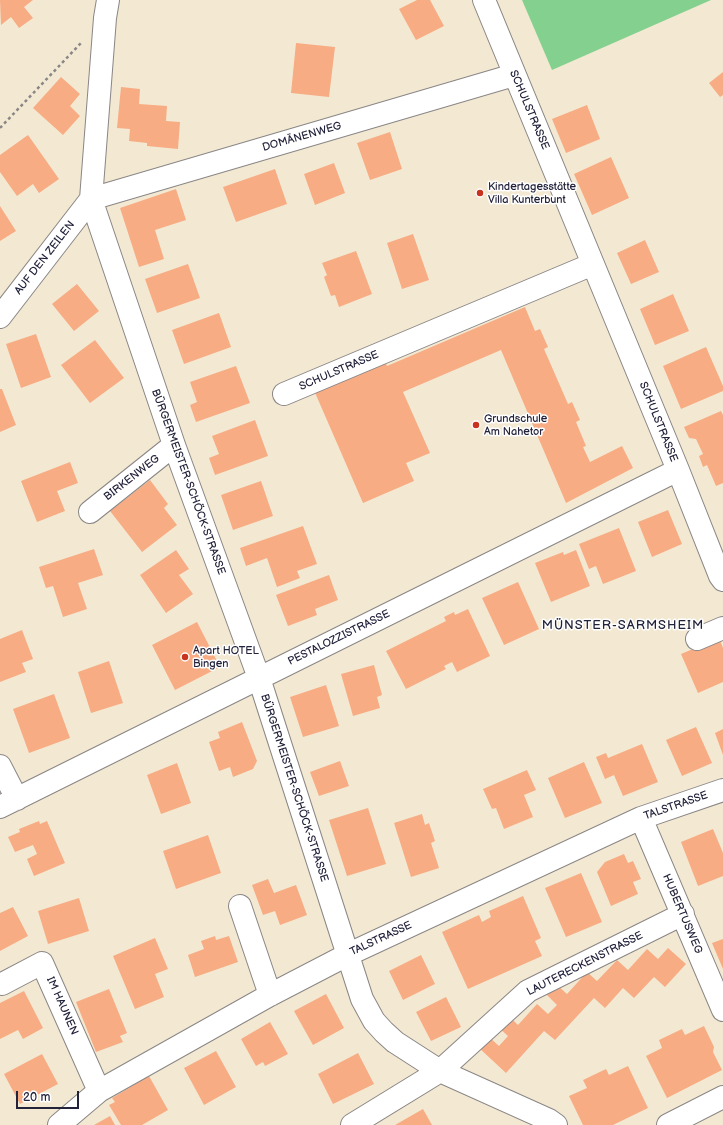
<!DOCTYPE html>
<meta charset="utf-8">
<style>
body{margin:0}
#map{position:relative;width:723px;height:1125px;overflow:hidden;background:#f3e9d2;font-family:"Balsamiq Sans",sans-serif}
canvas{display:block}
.scale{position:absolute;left:16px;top:1091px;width:63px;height:18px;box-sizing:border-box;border:2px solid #22223b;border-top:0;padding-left:5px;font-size:12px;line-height:14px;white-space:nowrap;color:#22223b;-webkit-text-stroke:3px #fff;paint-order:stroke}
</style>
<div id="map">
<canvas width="723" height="1125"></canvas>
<div class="scale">20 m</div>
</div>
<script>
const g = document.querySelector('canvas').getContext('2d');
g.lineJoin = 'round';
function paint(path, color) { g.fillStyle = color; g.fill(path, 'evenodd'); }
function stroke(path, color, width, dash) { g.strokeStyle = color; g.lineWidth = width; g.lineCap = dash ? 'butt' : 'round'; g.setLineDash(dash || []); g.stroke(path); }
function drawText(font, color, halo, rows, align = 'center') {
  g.font = font + ' "Balsamiq Sans",sans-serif'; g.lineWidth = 3; g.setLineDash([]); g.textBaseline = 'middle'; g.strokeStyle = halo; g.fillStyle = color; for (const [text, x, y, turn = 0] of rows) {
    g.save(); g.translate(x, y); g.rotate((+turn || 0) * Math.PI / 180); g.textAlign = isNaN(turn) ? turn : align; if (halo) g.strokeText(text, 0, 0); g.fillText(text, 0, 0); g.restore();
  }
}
const green = new Path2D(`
 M522,0H711L552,70Z`);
const building = new Path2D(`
 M0,0H33L24,7L33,18L19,28L11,17L1,25Z
 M417,0H430L444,26L416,40L399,9Z
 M296,43L335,47L329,97L291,93Z
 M723,72V95L720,97L709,83Z
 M61,77L80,94L70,106L80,116L63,135L33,108Z
 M121,87L140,89L139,104L167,106L166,121L180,122L178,149L147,146V143L129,141L130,129L117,128Z
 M587,105L600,139L566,153L552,119Z
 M390,132L402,169L370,180L357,143Z
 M28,135L59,179L39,193L33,184L17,196L0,172V155Z
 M611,157L629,198L592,215L574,174Z
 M334,163L345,193L315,205L304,174Z
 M275,169L287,204L236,222L223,187Z
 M176,189L186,220L155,230L164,259L139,267L120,208Z
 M0,206L16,231L0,241Z
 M413,234L429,280L402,289L387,243Z
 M645,240L659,272L631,284L617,253Z
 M356,251L372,294L339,307L335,295L331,296L324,277L327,275L322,263Z
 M188,264L200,298L157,313L145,279Z
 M77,284L99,311L74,331L52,304Z
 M673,294L689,331L655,345L640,309Z
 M525,307L535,331L540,329L548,347L544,349L568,404L572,402L580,420L576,422L586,446L583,447L590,462L622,446L633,468L566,503L501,350L403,392L430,453L406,463L414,481L363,503L313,388L384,358L387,366Z
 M219,313L231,347L184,364L172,330Z
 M36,334L51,377L21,388L6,344Z
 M95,340L124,378L90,403L61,365Z
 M706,347L723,386V391L681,409L663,366Z
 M236,366L250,403L196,422L190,405L197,402L190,382Z
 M0,389H2L16,425L0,432Z
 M721,411L723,415V483L716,486L707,465L703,467L699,456L703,454L696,439L689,438L684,427Z
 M255,420L268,456L215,475L209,458L219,454L212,436Z
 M70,462L78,483L57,491L65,511L37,522L21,481Z
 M150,480L168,504L164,508L177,525L142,552L110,511Z
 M261,481L273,516L233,530L221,495Z
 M668,510L682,544L652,557L638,522Z
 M303,526L317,564L297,571L300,578L277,587L267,558L246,566L240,548Z
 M619,528L636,571L603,584L596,566L589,569L579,544Z
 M94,549L103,575L78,583L87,609L63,617L53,586L46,588L39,567Z
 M176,550L189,569L179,575L193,594L166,613L140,575Z
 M576,550L590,586L551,602L535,563L563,552L564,555Z
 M329,575L338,600L315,609L317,615L288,626L276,595Z
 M518,582L539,629L504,645L482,598Z
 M468,609L490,656L457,672L452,662L444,666L446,669L406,689L386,651L446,621L444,617L454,612L455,615Z
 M197,622L220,667L175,690L152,645Z
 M22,630L33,659L22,663L26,672L0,682V639Z
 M719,638L723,648V682L698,693L681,654Z
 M109,661L123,703L91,713L78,672Z
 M374,665L382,695L377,697L380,708L353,716L341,674Z
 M326,685L339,726L303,737L290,697Z
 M54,694L70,738L29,753L13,709Z
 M242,722L257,761L253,769L233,777L230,767L219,771L209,742L220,738L218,732Z
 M696,727L712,763L682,776L666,740Z
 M723,729V755L715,733Z
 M642,744L658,782L623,796L614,775L605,779L596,757L606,753L608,758Z
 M340,761L349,786L319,796L310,772Z
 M584,762L602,803L565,818L548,778Z
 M177,763L191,803L161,814L147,775Z
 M527,770L536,790L524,795L533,817L504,829L496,808L492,809L483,789Z
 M368,808L386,864L347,876L329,820Z
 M422,814L425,825L429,823L435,841L431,843L439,868L411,877L394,823Z
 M39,821L40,824L47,821L65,863L34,876L27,859L37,854L33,845L15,852L8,837L20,832L19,829Z
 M713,829L723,853V876L698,886L681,842Z
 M208,835L221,873L176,889L163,851Z
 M624,854L628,863L633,861L641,879L633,882L638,894L611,906L597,872L605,862Z
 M581,873L602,922L566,937L545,888Z
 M268,879L274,893L296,885L307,915L280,925L275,911L263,915L252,885Z
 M523,896L541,938L535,941L542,956L468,989L442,932L479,915L482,922L491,917L489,911Z
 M79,898L89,931L48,944L38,911Z
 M13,907L28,936L0,951V913Z
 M215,936L216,940L229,936L238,962L195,977L188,955L204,949L201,941Z
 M155,938L168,969L155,974L164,997L135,1009L113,956Z
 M723,939V969L712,943Z
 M668,948L686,964L665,987L654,977L634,998L623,988L605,1008L594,998L555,1040L544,1031L506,1073L478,1047L488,1036L499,1046L508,1036L498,1027L508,1015L518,1025L537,1004L548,1014L557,1005L546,994L556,984L567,994L587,972L597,981L617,960L628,970L647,949L658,959Z
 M421,955L435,984L403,1000L389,971Z
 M109,989L127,1033L120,1036L123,1042L96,1052L76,1002Z
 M24,991L43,1028L23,1039L18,1030L0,1039V1003Z
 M326,994L344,1028L313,1045L294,1011Z
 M446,997L461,1027L431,1041L416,1012Z
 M270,1022L288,1054L265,1066L263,1062L256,1066L241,1039Z
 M704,1026L714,1047L713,1052L722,1070L667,1098L646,1056L662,1048L659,1040L682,1029L685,1035Z
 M216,1051L236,1087L204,1105L184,1068Z
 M358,1053L374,1084L333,1104L318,1074Z
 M42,1054L58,1084L20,1104L4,1074Z
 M628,1066L648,1108L613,1125H583L569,1096L587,1088L583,1080L606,1069L609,1075Z
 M149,1076L168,1110L142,1125H121L109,1105L115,1102L112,1098Z
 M423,1109L432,1125H395Z
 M110,1116L115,1125H94Z`);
const path = new Path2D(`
 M0,128L81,43`);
const minor = new Path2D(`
 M108,0L105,18L91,199L174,445L259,678L362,999L374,1021L384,1032L395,1042L440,1071L549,1120L556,1125
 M484,0L678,470L720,576L723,580
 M0,317L91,199L514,75
 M284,394L593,264
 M90,512L174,445
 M697,639L723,628
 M0,766L17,799
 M0,807L678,470
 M641,818L723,1010
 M240,906L270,995
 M2,984L42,963L99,1091
 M59,1125L99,1091L270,995L347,955L641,818L723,790
 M352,1125L440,1071L528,991L683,914
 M668,1125L723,1097`);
const markers = [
 [480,193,4,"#c8321e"],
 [476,425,4,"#c8321e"],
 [185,657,4,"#c8321e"]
];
const streetNames = [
 ["SCHULSTRASSE",529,110,67],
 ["DOMÄNENWEG",302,137,-16],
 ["AUF DEN ZEILEN",45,258,-52],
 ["SCHULSTRASSE",339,371,-23],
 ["SCHULSTRASSE",658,422,68],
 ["BIRKENWEG",132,478,-38],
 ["BÜRGERMEISTER-SCHÖCK-STRASSE",188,482,70],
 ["PESTALOZZISTRASSE",339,638,-26],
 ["BÜRGERMEISTER-SCHÖCK-STRASSE",294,788,72],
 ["TALSTRASSE",676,806,-19],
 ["HUBERTUSWEG",682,914,67],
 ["TALSTRASSE",381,939,-25],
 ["LAUTERECKENSTRASSE",585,964,-27],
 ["IM HAUNEN",62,1006,66]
];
const poiNames = [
 ["Kindertagesstätte",488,187],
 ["Villa Kunterbunt",488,200],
 ["Grundschule",484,419],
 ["Am Nahetor",484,432],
 ["Apart HOTEL",193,651],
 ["Bingen",193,664]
];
const quarterNames = [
 ["MÜNSTER-SARMSHEIM",623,626]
];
paint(green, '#84d08f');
paint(building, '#f7ac84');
stroke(minor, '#8a8686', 24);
stroke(path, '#8a8686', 2.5, [3, 3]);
stroke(minor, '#fff', 22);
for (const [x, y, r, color] of markers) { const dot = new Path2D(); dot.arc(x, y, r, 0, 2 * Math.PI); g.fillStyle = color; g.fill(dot); stroke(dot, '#fff', 1.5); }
drawText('11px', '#22223b', '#fff', streetNames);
drawText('11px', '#22223b', '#fff', poiNames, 'left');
g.letterSpacing = '1px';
drawText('13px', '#22223b', '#fff', quarterNames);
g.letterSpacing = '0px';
</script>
